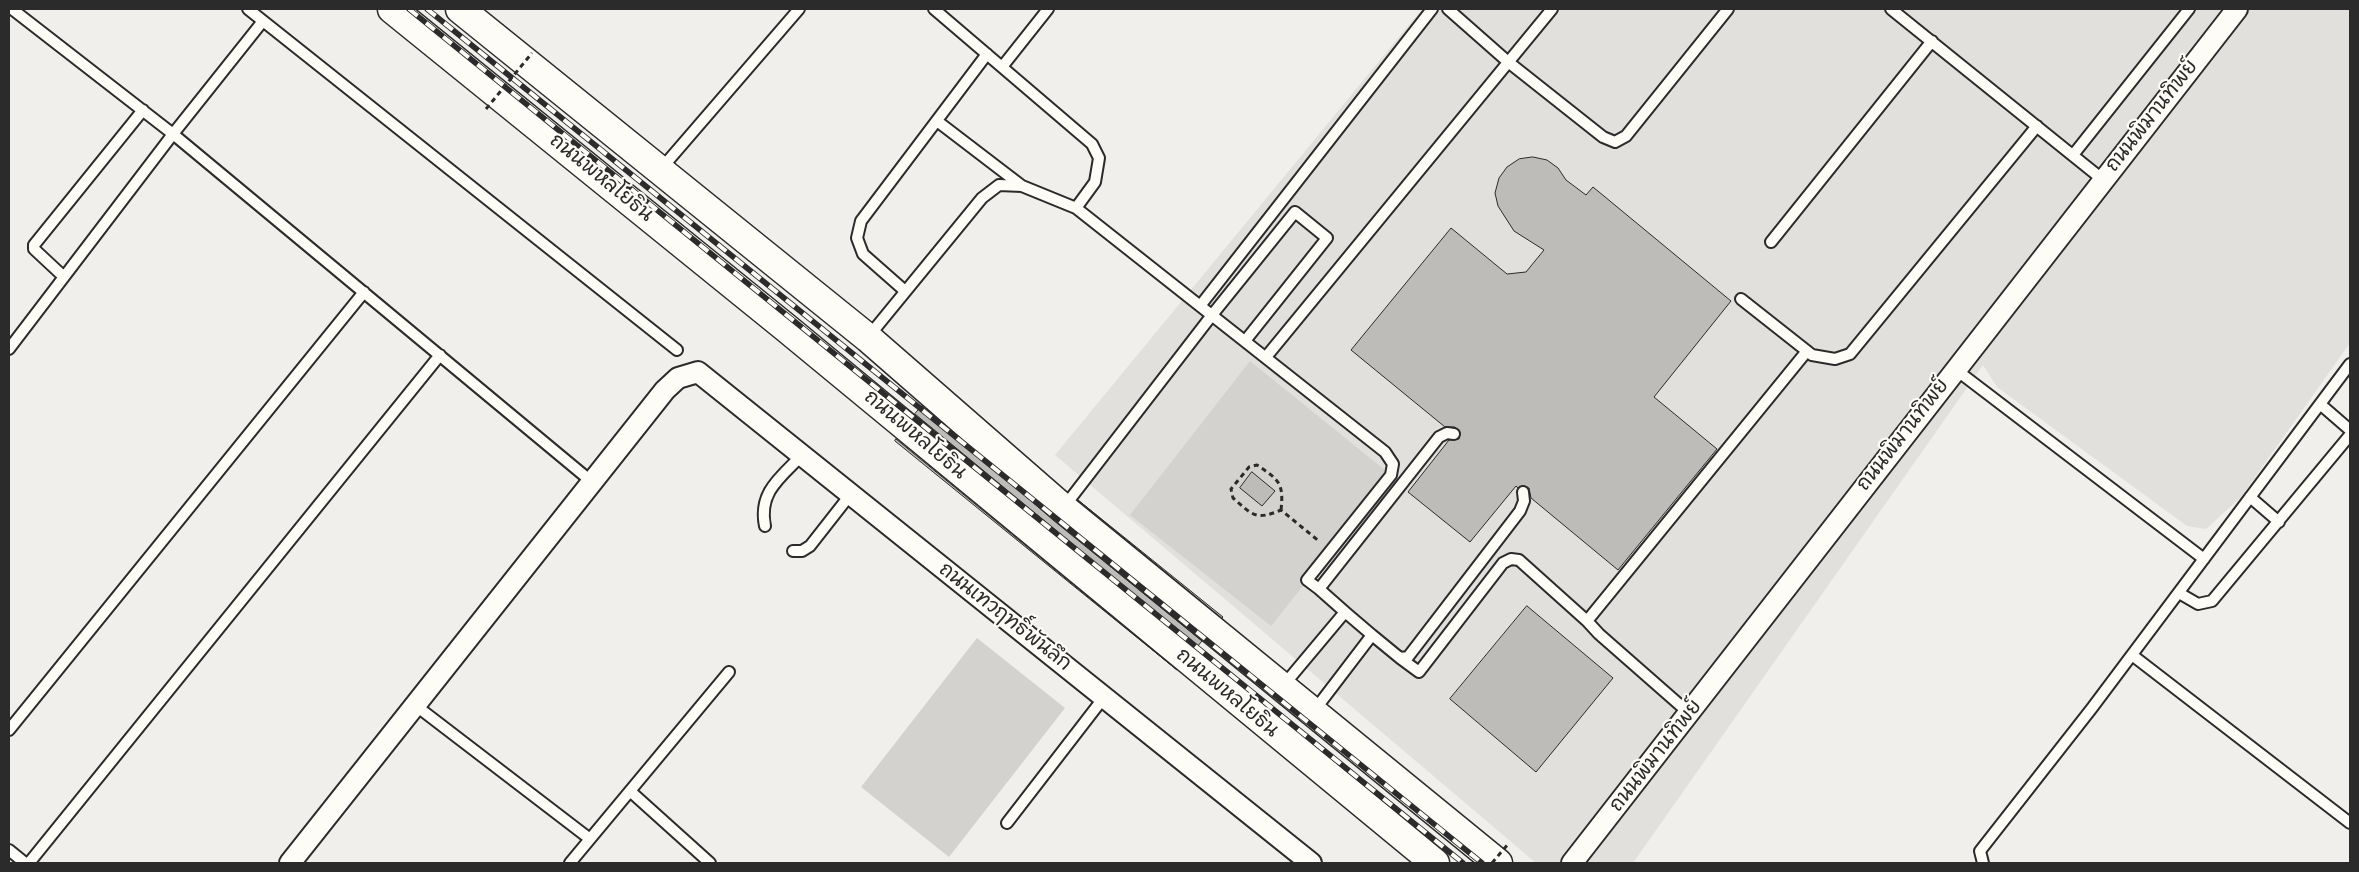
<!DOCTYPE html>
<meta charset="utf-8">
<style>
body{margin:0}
#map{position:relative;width:2359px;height:872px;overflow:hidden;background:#f0efeb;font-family:Caveat,sans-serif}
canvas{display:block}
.frame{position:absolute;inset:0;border:10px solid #2b2b2b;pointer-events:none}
</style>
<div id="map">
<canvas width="2359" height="872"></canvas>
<div class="frame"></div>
</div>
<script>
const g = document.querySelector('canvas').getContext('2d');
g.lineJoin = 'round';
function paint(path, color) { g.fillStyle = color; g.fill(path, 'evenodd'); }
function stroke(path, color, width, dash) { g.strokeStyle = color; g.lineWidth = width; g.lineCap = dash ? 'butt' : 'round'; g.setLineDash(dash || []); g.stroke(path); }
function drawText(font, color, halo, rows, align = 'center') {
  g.font = font + ' Caveat,"Playpen Sans Thai",sans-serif'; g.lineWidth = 4.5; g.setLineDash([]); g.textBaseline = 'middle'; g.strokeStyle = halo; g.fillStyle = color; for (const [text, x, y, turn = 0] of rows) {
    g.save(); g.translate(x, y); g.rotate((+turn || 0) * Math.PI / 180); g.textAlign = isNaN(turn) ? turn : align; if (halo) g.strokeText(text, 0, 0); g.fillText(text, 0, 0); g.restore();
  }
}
const built = new Path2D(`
 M1422,9H2350V343L2241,497L2206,529L2187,526L1997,387L1983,365L1633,863H1536L1055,455Z`);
const green = new Path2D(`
 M1250,361L1391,475L1271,626L1130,515Z
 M977,638L1065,708L949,857L861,787Z`);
const building = new Path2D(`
 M1533,157L1547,160L1558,168L1566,180L1586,195L1593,187L1731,301L1654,397L1717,449L1618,570L1531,498L1529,488L1525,486L1518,488L1516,486L1470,542L1408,492L1449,440L1459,439L1460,432L1455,427H1445L1351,350L1451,228L1507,274L1526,272L1544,250L1514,231L1498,206L1495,193L1499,178L1507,167L1519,159Z
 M922,406L1053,520L1202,641L1197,647L915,414Z
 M896,439L1177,670L895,441Z
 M1252,472L1275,491L1262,506L1240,488Z
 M1078,500L1223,617L1222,618Z
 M1527,606L1613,678L1536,772L1450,699Z`);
const path = new Path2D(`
 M1281,510C1284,483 1279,480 1257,465L1249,467L1231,489L1233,498C1253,515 1255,521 1281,510L1320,542`);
const service = new Path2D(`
 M12,9L173,134L592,482
 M248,9L677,350
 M934,9L1092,144L1099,158L1095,182L1076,208
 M1448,9L1507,61L1603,137L1615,142L1626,136L1728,9
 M1891,9L2102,179
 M1002,67L1048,9
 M937,121L1022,186
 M2073,155L2189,9
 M661,169L799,9
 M1771,242L1932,41
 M64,277L34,249V245L143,110
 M905,291L863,254L857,238L861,221L987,54
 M1741,299L1812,355L1835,359L1850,354L2037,126
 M1200,306L1432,9
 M869,336L982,198L999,185L1022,186L1076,208L1385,452L1393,464L1391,475L1307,580L1319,589
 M9,349L173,134L263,21
 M1266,357L1552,9
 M1955,369L2204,559
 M2320,404L2350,430
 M2250,497L2279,522
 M1064,507L1212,315L1295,212L1327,238L1245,341
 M765,526C758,492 781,477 802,455
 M793,551H802L810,546L850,495
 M2179,593L2198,604L2212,601L2350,435
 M1345,612L1372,635
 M2132,655L2350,823
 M1400,658L1419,672L1503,563L1511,559L1519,560L1587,621
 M1283,686L1345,612L1319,589L1439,437L1447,433L1454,434
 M415,705L590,839
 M1314,711L1372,635L1400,658L1408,657L1520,511L1524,501L1523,492
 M1689,713L1599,634L1587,621L1807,351
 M9,730L364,292
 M630,791L710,863
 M1007,823L1105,696
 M9,850L25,863
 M29,863L440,355
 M570,863L729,672
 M1983,863L1980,851L2092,708L2350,364`);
const minor = new Path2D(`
 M290,863L665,390L678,378L698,372L1311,863
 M1572,863L2237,9`);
const primary = new Path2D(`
 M392,9L785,327L1435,863
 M460,9L868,338L1063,508L1498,863`);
const rail = new Path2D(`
 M409,9L1463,863
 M427,9L1482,863`);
const pathBridge = new Path2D(`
 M486,109L532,53
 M1492,863L1509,843`);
const streetNames = [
 ["ถนนพิมานทิพย์",2152,116,-52],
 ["ถนนพหลโยธิน",601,178,39],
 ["ถนนพหลโยธิน",915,435,40],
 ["ถนนพิมานทิพย์",1903,435,-52],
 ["ถนนเทวฤทธิ์พันลึก",1005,617,38],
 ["ถนนพหลโยธิน",1227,693,40],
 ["ถนนพิมานทิพย์",1656,756,-52]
];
paint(built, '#e1e0dc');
paint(green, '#d3d2cf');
paint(building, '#bdbcb8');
stroke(building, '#2b2b2b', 1);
stroke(service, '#2b2b2b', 14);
stroke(minor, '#2b2b2b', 24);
stroke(primary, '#2b2b2b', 31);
stroke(path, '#2b2b2b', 3, [5, 4]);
stroke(service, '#fdfcf7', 10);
stroke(minor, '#fdfcf7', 20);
stroke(primary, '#fdfcf7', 28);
stroke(rail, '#2b2b2b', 5.5);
stroke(rail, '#fdfcf7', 4, [11]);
stroke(pathBridge, '#2b2b2b', 3, [5, 4]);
drawText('20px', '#2b2b2b', '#fdfcf7', streetNames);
</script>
